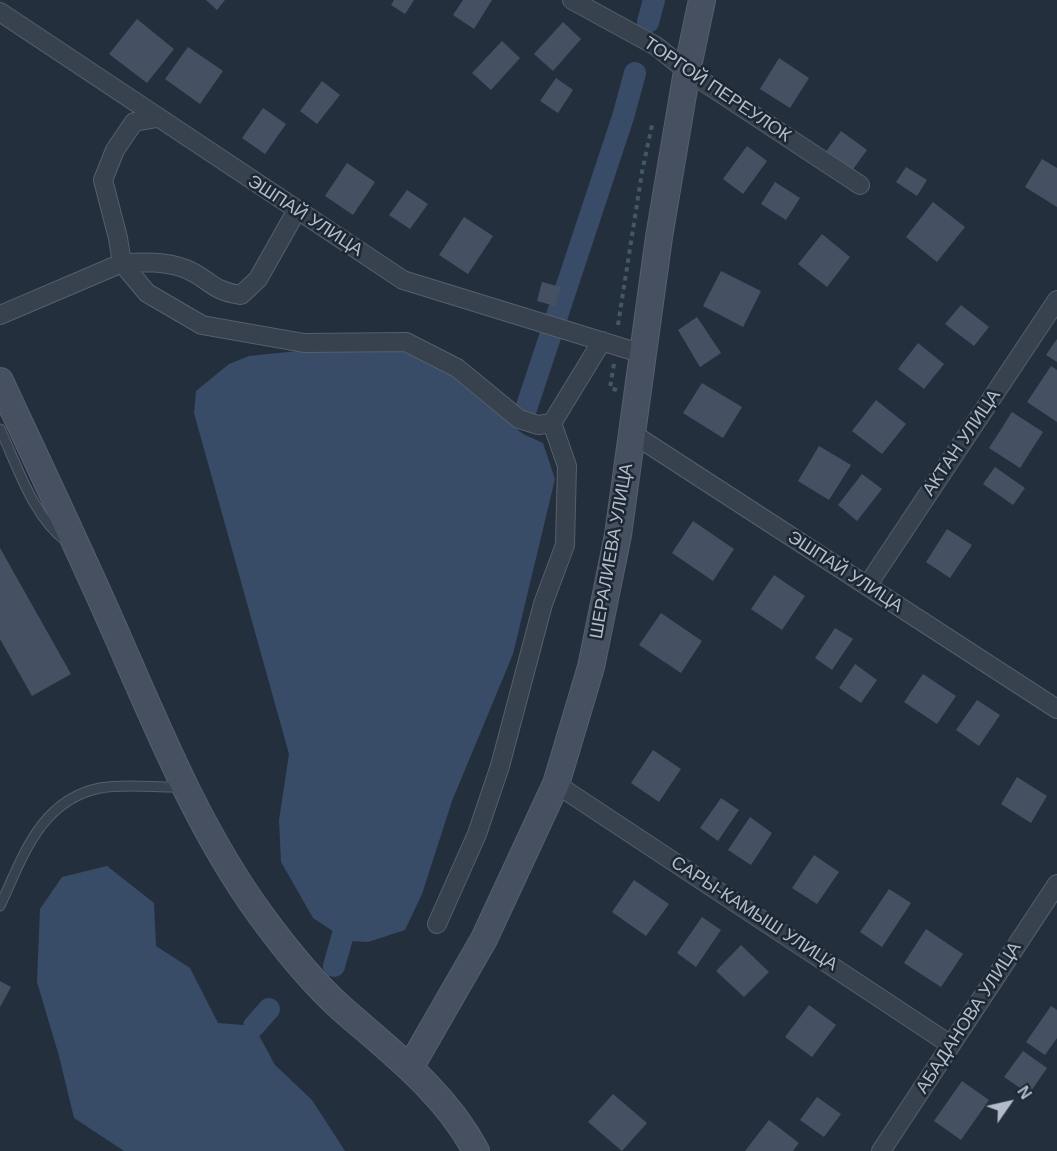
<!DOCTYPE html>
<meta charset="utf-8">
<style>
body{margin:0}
#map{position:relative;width:1057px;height:1151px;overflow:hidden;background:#242f3e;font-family:Arial,sans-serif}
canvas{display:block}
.north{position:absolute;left:979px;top:1073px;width:60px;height:60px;-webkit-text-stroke:4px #1d2633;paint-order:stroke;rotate:56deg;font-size:16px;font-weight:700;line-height:24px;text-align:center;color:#b4bcc9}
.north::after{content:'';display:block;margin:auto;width:21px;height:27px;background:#b4bcc9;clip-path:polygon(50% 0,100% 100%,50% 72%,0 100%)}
</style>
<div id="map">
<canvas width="1057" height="1151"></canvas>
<div class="north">N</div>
</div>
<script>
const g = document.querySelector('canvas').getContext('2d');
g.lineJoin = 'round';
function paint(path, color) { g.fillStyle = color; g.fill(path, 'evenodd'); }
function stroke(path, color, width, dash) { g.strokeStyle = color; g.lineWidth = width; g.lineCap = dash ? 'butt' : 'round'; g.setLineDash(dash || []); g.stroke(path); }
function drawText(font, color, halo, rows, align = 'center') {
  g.font = font + ' Arial,sans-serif'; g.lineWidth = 5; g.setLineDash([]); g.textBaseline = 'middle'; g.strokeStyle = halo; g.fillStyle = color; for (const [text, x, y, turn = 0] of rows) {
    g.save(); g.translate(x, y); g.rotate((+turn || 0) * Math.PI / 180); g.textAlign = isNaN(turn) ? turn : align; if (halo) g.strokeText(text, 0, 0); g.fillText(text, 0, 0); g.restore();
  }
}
const water = new Path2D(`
 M347,346L393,348L433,361L523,434L543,443L555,479L513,654L452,801L422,894L405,930L368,942L348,941L313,918L281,862L279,820L289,754L194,413L196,391L229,364L249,356Z
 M107,866L154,903L156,946L190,968L218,1023L254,1026L275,1065L312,1100L345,1151H124L74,1118L59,1056L37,982L40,909L62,877Z`);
const canal = new Path2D(`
 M648,22L654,0
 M525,412L623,117L635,73
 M334,966L350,910
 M254,1026L269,1009`);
const building = new Path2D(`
 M206,0H225L217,10Z
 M394,0H414L405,14L391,5Z
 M463,0H492L474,29L453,15Z
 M137,19L174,49L147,83L109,54Z
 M563,22L581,39L553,71L534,54Z
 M502,41L520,58L491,90L472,73Z
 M188,47L223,71L200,104L165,79Z
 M779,58L809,78L790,108L760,89Z
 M556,78L573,90L558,113L540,101Z
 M322,81L340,95L317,124L300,111Z
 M263,108L286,124L265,154L242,138Z
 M841,131L867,150L851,172L825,153Z
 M747,146L767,161L743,194L723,179Z
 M1042,159L1057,168V207L1025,187Z
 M347,163L375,182L353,215L325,196Z
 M906,167L927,180L917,196L896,182Z
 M775,182L800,198L786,220L761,204Z
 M407,190L428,204L410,229L389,215Z
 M933,202L965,227L937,262L906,237Z
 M464,217L493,236L468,274L439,255Z
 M822,234L850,257L827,287L798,264Z
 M721,271L761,291L743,327L703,306Z
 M542,282L561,287L555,306L537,301Z
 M961,305L989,327L974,346L945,324Z
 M697,317L721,353L700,367L678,330Z
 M1057,339V362L1046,355Z
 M918,343L944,364L924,389L898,369Z
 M1051,366L1057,370V422L1027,402Z
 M702,383L742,407L723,438L683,413Z
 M876,400L906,424L882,454L852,431Z
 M1012,412L1043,432L1020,468L989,448Z
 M819,446L851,465L829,500L798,481Z
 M995,467L1025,488L1013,505L983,484Z
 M862,474L882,489L857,521L838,505Z
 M693,521L734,549L713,581L672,553Z
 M947,529L972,545L950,578L926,562Z
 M0,548L71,674L32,696L0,639Z
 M774,575L805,596L782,630L751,609Z
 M661,613L702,641L681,673L639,645Z
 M835,628L853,639L832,670L815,658Z
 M855,664L877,680L861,703L839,688Z
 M923,674L956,696L937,724L904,702Z
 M977,700L1000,715L979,746L956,730Z
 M653,750L681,769L659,802L631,783Z
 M1017,777L1047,796L1031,823L1001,804Z
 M721,798L739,810L718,841L700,828Z
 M750,817L772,833L751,865L728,850Z
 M814,855L839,872L817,904L792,888Z
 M634,880L669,904L646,936L612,912Z
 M889,889L911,903L882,947L860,932Z
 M702,917L721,930L696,967L677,953Z
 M926,929L963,954L941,987L904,963Z
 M741,945L769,972L744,997L716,971Z
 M0,981L11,987L0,1007Z
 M809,1005L836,1025L812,1057L785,1037Z
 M1051,1006L1057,1010V1038L1045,1055L1026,1042Z
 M1023,1051L1047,1068L1029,1094L1004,1077Z
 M962,1081L989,1100L961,1140L934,1121Z
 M613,1094L647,1123L622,1151L588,1122Z
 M817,1097L841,1114L824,1137L800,1120Z
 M769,1120L799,1143L793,1151H745Z`);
const path = new Path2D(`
 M618,325L642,172L652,125
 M614,364L610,388L617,390`);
const lane = new Path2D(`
 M0,429C17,465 33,517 66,541
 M0,906C23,857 40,800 100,788C126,783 157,788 184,787`);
const street = new Path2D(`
 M572,0L656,46L687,71L860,185
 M0,12L403,280L643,354
 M157,118L134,122L115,150L103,180L118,238L122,263C143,262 166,261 186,269C210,279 211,291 241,295L258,279L297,210
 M0,315L122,263L147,293L202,325L304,343L406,342L457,368L519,419L538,425L552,423
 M633,434L1057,709
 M867,586L1057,300
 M556,784L951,1045
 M437,924L477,834L500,766L543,604L565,545L567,466L552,423L602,341
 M881,1151L1057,884`);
const secondary = new Path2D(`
 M0,381C40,467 81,553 119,640C160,734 200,831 260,914C284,947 311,981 341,1008C391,1052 444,1091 476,1151
 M411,1066L484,939L556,784L591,667L618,535L659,237L687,71L702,0`);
const streetNames = [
 ["ТОРГОЙ ПЕРЕУЛОК",717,90,34],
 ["ЭШПАЙ УЛИЦА",305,216,33],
 ["АКТАН УЛИЦА",962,443,-56],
 ["ШЕРАЛИЕВА УЛИЦА",612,551,-80],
 ["ЭШПАЙ УЛИЦА",845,572,33],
 ["САРЫ-КАМЫШ УЛИЦА",754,914,33],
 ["АБАДАНОВА УЛИЦА",969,1018,-57]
];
paint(water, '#394c67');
stroke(canal, '#394c67', 22);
paint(building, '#455162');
stroke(lane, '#565f6c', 11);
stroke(street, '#565f6c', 20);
stroke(secondary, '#565f6c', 28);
stroke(path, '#44595c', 4, [4.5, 4.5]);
stroke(lane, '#38414e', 9);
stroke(street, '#38414e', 18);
stroke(secondary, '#465061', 26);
drawText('18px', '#b4bcc9', '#1d2633', streetNames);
</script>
